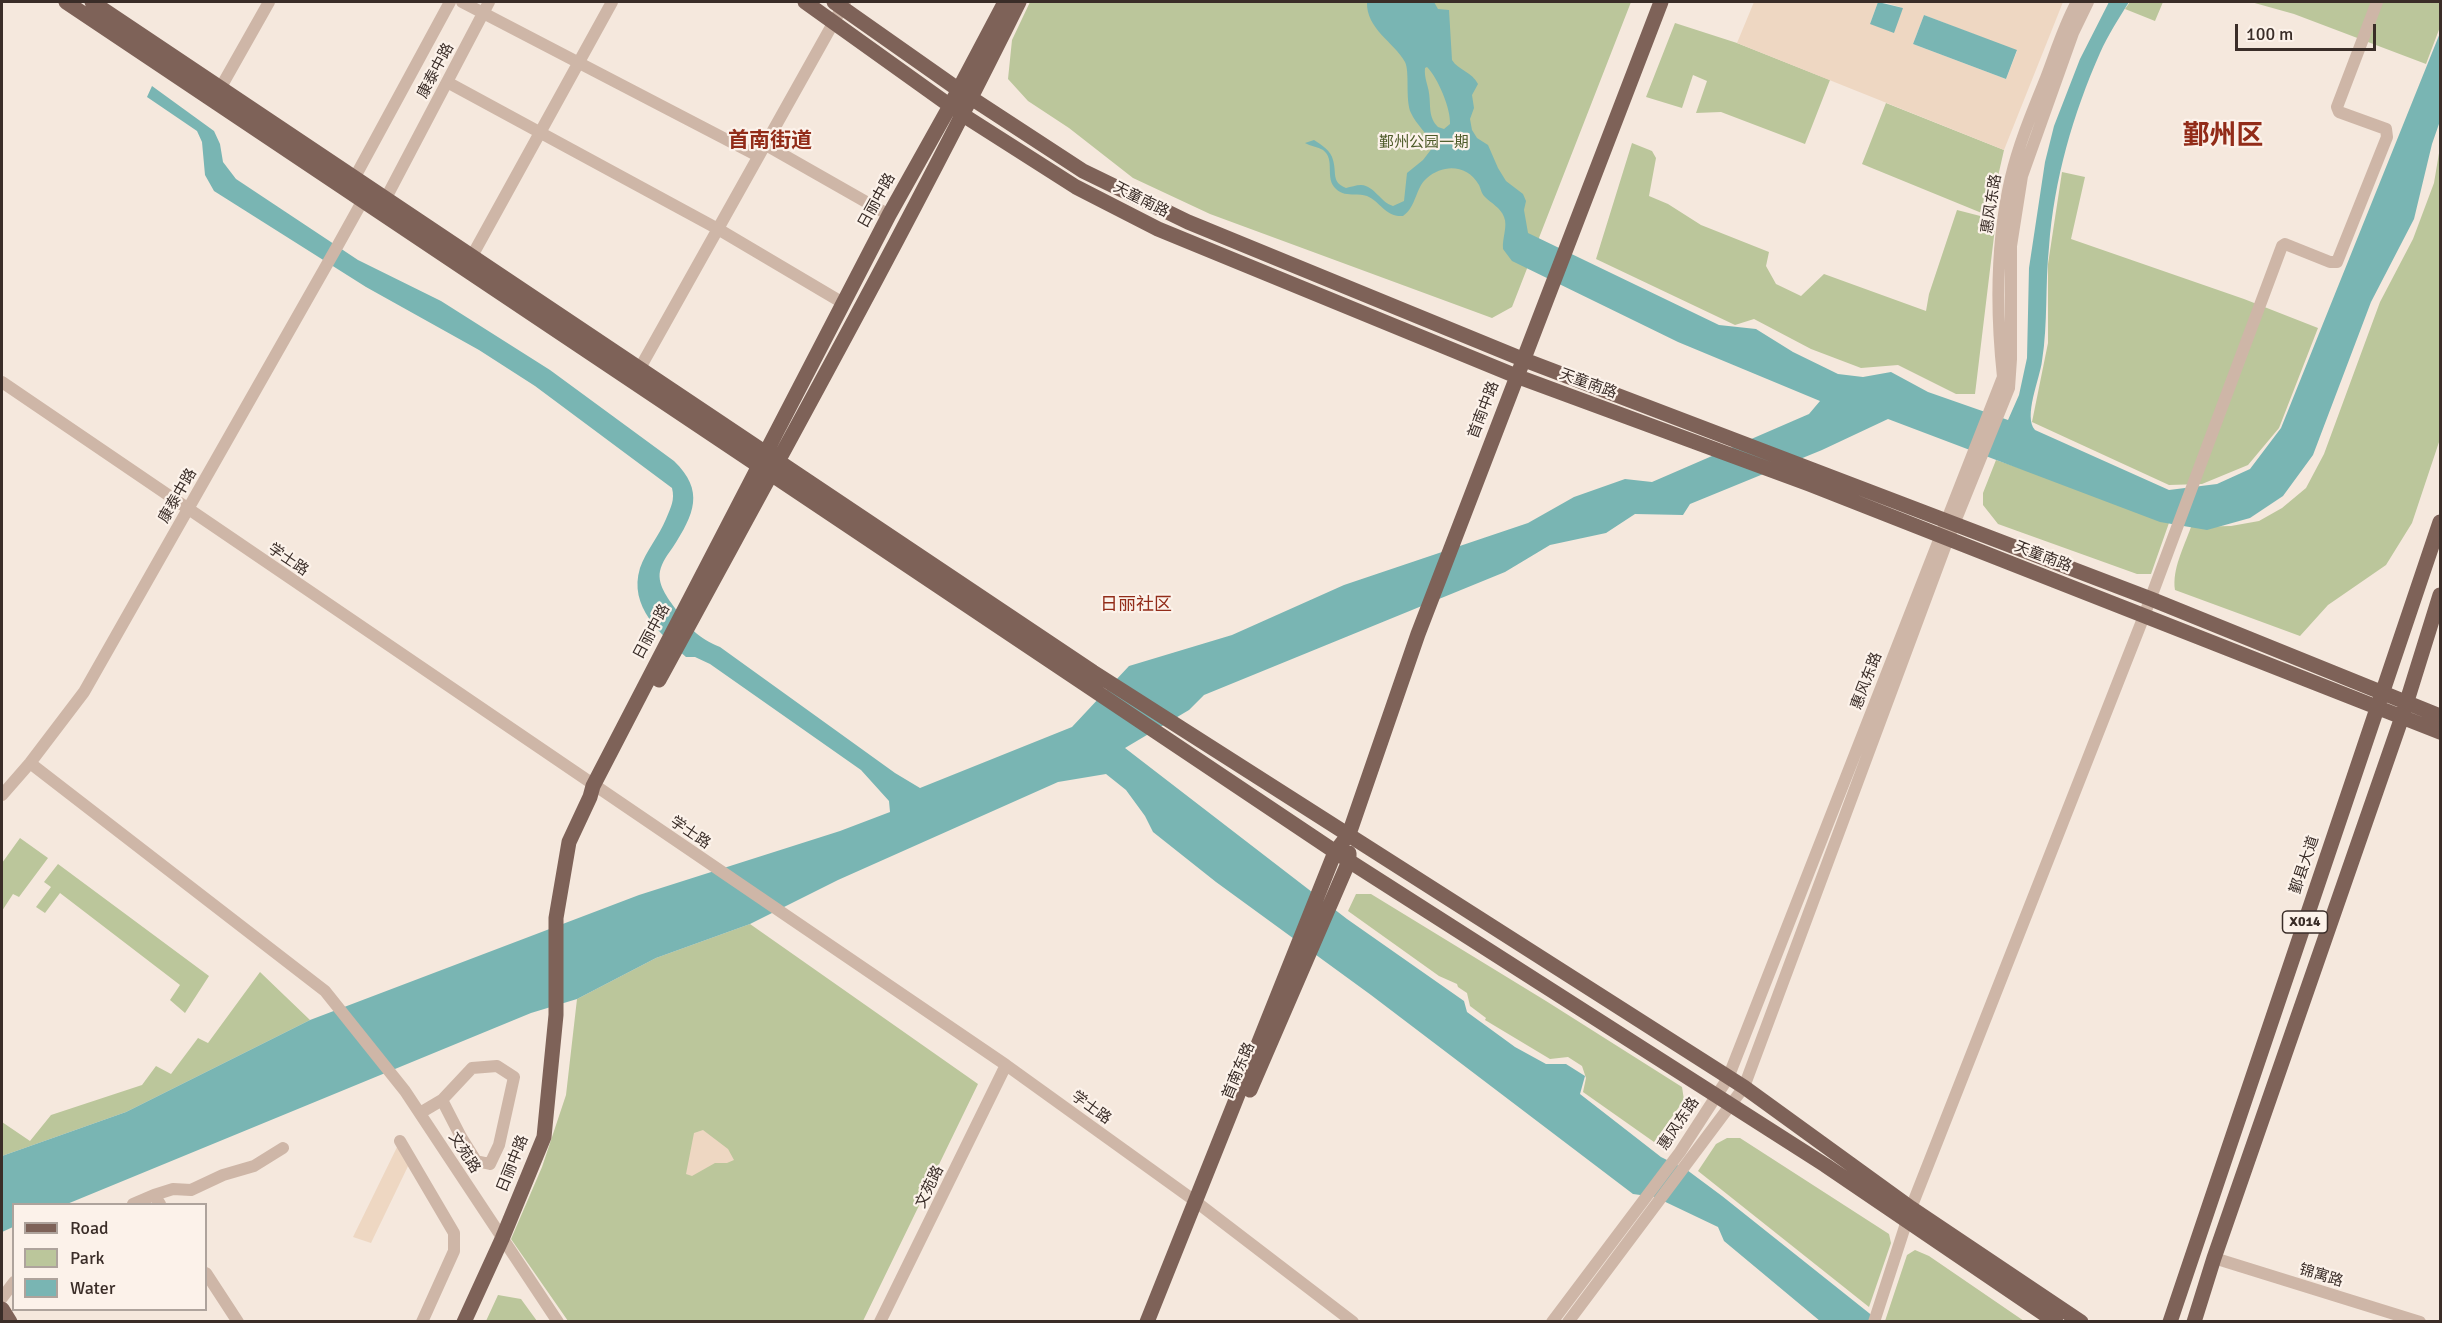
<!DOCTYPE html>
<meta charset="utf-8">
<style>
body{margin:0}
#map{position:relative;width:2442px;height:1323px;overflow:hidden;background:#f5e8dd;font-family:Signika,sans-serif}
canvas{display:block}
.frame{position:absolute;inset:0;border:3px solid #3a2d28;pointer-events:none}
.legend{position:absolute;left:12px;top:1203px;width:195px;height:108px;box-sizing:border-box;background:#fcf2ea;border:2px solid #aea39c;margin:0;padding:8px 10px;list-style:none;font-size:18px;color:#3a2d28}
.legend li{display:flex;align-items:center;gap:12px;height:30px}
.legend b{width:30px;border:2px solid #aea39c}
.scale{position:absolute;left:2235px;top:24px;width:141px;height:27px;box-sizing:border-box;border:3px solid #3a2d28;border-top:0;padding-left:8px;font-size:18px;line-height:21px;white-space:nowrap;color:#3a2d28;-webkit-text-stroke:4px #fcf2ea;paint-order:stroke}
</style>
<div id="map">
<canvas width="2442" height="1323"></canvas>
<div class="frame"></div>
<ul class="legend">
<li><b style="height:8px;background:#7e6258"></b>Road</li>
<li><b style="height:16px;background:#bbc69b"></b>Park</li>
<li><b style="height:16px;background:#79b5b3"></b>Water</li>
</ul>
<div class="scale">100 m</div>
</div>
<script>
const g = document.querySelector('canvas').getContext('2d');
g.lineJoin = 'round';
function paint(path, color) { g.fillStyle = color; g.fill(path, 'evenodd'); }
function stroke(path, color, width, dash) { g.strokeStyle = color; g.lineWidth = width; g.lineCap = dash ? 'butt' : 'round'; g.setLineDash(dash || []); g.stroke(path); }
function drawText(font, color, halo, rows, align = 'center') {
  g.font = font + ' Signika,"Noto Sans SC",sans-serif'; g.lineWidth = 4.5; g.setLineDash([]); g.textBaseline = 'middle'; g.strokeStyle = halo; g.fillStyle = color; for (const [text, x, y, turn = 0] of rows) {
    g.save(); g.translate(x, y); g.rotate((+turn || 0) * Math.PI / 180); g.textAlign = isNaN(turn) ? turn : align; if (halo) g.strokeText(text, 0, 0); g.fillText(text, 0, 0); g.restore();
  }
}
const green = new Path2D(`
 M1030,2H1631L1512,307L1492,318L1210,214L1133,178L1069,128L1028,101L1008,79L1012,40Z
 M2130,2H2163L2155,21L2125,9Z
 M2251,2H2440V27L2426,64L2294,14Z
 M1675,23L1737,43L1830,80L1805,144L1721,112L1696,113L1707,81L1693,75L1682,108L1646,97Z
 M1886,103L2004,150L1989,216L1862,164Z
 M1632,143L1652,151L1656,158L1649,196L1668,204L1701,225L1769,252L1766,266L1776,284L1801,296L1824,274L1926,311L1929,294L1957,210L1992,219L1995,228L1975,394H1956L1898,365L1861,368L1811,349L1754,319L1735,325L1596,259Z
 M2440,147V439L2412,523L2386,565L2328,605L2300,636L2175,590C2172,569 2184,547 2191,527L2231,526L2259,521L2282,508L2306,488L2324,454L2380,302L2413,239L2434,183Z
 M2062,172L2085,177L2071,239L2244,299L2318,328L2279,428L2248,465L2202,484L2169,485L2032,422L2048,343V264Z
 M1996,460L2170,520L2151,574H2137L1998,524L1983,505V493Z
 M20,838L48,858L19,897L13,894L2,911V863Z
 M58,864L209,976L185,1013L170,1000L180,985L60,893L45,913L36,907L51,887L44,882Z
 M1356,894H1371L1546,1001L1682,1087L1684,1100L1654,1142L1583,1092L1586,1078L1582,1066L1568,1057L1550,1059L1485,1020L1486,1018L1470,1006L1467,993L1458,987L1457,984L1439,976L1348,911Z
 M750,924L978,1084L863,1321H568L511,1239L542,1167L566,1095L577,999L656,958Z
 M260,972L310,1020L126,1112L2,1156V1122L30,1141L51,1115L142,1085L156,1066L171,1074L198,1038L208,1043Z
 M1727,1138H1740L1889,1234L1891,1243L1869,1307L1698,1171L1716,1144Z
 M1915,1250L1929,1256L2024,1321H1885L1907,1255Z
 M498,1295L521,1299L537,1321H486Z`);
const plaza = new Path2D(`
 M1754,2H1878L1870,24L1903,8L1883,2H2063L2004,150L1737,43ZM1924,15L2017,51L2006,79L1913,44Z
 M703,1130L728,1149L734,1160L727,1163H715L692,1176L686,1174L694,1133Z
 M400,1141L411,1160L371,1243L353,1237Z`);
const water = new Path2D(`
 M1367,2H1434L1438,9L1449,10L1452,60C1458,70 1472,72 1478,84L1472,95L1474,108L1470,119L1472,130L1477,138L1488,145L1498,168L1506,181L1523,194L1526,201L1524,210L1528,233L1719,325L1756,329L1793,352L1838,374L1863,377L1891,372L1928,392L2008,420L2019,395L2027,358L2029,268L2045,162L2054,126L2080,59L2109,2H2129C2119,18 2108,35 2100,53C2073,114 2054,180 2049,247C2045,284 2048,323 2042,361C2040,378 2023,417 2035,430L2169,490L2217,484L2250,469L2281,428L2440,33V121L2432,144L2414,219L2371,302L2313,455L2283,496L2250,518L2207,530L2160,522L1888,419L1822,450L1690,504L1683,515L1635,514L1606,533L1550,545L1505,572L1204,695L1189,710L1125,748L1347,919L1464,1001L1467,1012L1515,1047L1546,1064H1566L1585,1076L1580,1094L1661,1157L1687,1170L1722,1196L1879,1321H1820L1724,1241L1718,1227L1655,1197L1633,1194L1371,995L1216,882L1153,832L1145,816L1126,790L1106,774L1058,782L838,880L750,924L656,958L577,999L531,1013L67,1204H14L13,1227L2,1232V1156L126,1112L310,1020L639,895L840,831L890,812L889,801L861,770L710,664L695,657H686C661,634 628,607 640,568C646,551 659,536 666,519C671,507 675,500 672,488L535,386L479,350L366,287L214,191L205,175L202,142L197,131L147,97L152,86L214,131L220,144L223,162L236,179L358,260L441,301L550,370L674,461C705,491 694,514 673,547C668,554 662,562 660,571C657,586 670,601 678,612C693,631 697,637 720,647L895,773L920,788L1072,727L1129,666L1232,635L1344,585L1528,523L1574,497L1625,479L1652,482L1809,414L1820,401L1678,342L1512,261L1503,249C1502,238 1508,226 1504,217C1501,208 1491,203 1485,197C1481,193 1481,189 1479,185C1467,164 1443,164 1427,178C1415,188 1417,206 1403,216C1385,217 1381,202 1367,196C1357,192 1345,198 1336,189C1324,178 1336,160 1323,150C1318,147 1310,146 1305,143L1314,140C1322,145 1331,151 1333,160C1337,173 1331,182 1346,188C1351,187 1356,185 1361,185C1375,186 1380,202 1393,206L1404,201L1407,173L1423,160L1433,147C1429,134 1416,125 1411,113C1405,100 1410,72 1405,62C1394,42 1366,29 1367,2ZM1427,67C1438,78 1451,109 1450,124L1444,129L1438,127C1428,117 1431,106 1429,93C1428,85 1424,78 1425,68Z
 M1878,2L1903,8L1894,33L1870,24Z
 M1924,15L2017,50L2006,79L1913,44Z`);
const minor = new Path2D(`
 M462,2L758,156
 M447,82L718,229L843,303
 M221,87L269,2
 M766,145L889,215
 M376,199L386,198L489,2
 M472,256L612,2
 M640,368L845,2
 M2,382L1006,1065L1195,1201L1353,1322
 M30,763L325,991L405,1091L558,1322
 M2,795L30,763L84,692L338,245L363,200L355,177L450,2
 M420,1113L442,1100L472,1068L497,1066L514,1077L499,1145L490,1164L476,1161L461,1137L442,1100
 M400,1141L454,1233V1251L422,1322
 M154,1195L173,1189L191,1190L223,1175L254,1166L283,1148
 M133,1204L154,1195L160,1204
 M2214,1258L2420,1322
 M206,1273L238,1322
 M2,1298L14,1282
 M880,1322L1006,1065
 M1552,1322L1680,1152L1728,1078L2003,377C1996,312 1996,241 2011,177C2019,143 2033,110 2046,78C2056,52 2064,25 2077,2
 M1568,1322L1744,1087L1948,539L2009,388L2011,359V246L2022,176L2073,33L2088,2
 M1874,1322L1911,1208L2144,616L2282,246L2285,244L2330,262H2337L2387,137L2386,129L2339,112L2337,107L2377,2`);
const major = new Path2D(`
 M66,2L1349,861L1825,1165L2056,1322
 M92,2L1093,672L1744,1087L1911,1208L2081,1322
 M805,2L963,115L1076,187L1158,229L1516,376L1809,484L2440,732
 M834,2L959,90L1083,171L1188,222L1522,359L2151,599L2440,716
 M659,680C781,455 906,231 1019,2
 M1250,1090L1349,861V853
 M2,1309L10,1322
 M464,1322L502,1239L544,1137L556,1015V918L569,842L590,797L593,786L889,215L950,106L1005,2
 M1147,1322L1335,852L1349,834L1418,634L1661,2
 M2170,1322L2440,522
 M2194,1322L2214,1258L2402,717L2440,595`);
const shields = [
 [2305,922,45]
];
const shieldNames = [
 ["X014",2305,922]
];
const streetNames = [
 ["康泰中路",436,71,-62],
 ["天童南路",1141,200,27],
 ["日丽中路",877,201,-61],
 ["惠风东路",1992,204,-81],
 ["天童南路",1588,384,20],
 ["首南中路",1484,410,-69],
 ["康泰中路",178,496,-60],
 ["天童南路",2043,557,21],
 ["学士路",288,560,34],
 ["日丽中路",652,632,-62],
 ["惠风东路",1867,681,-69],
 ["学士路",690,833,34],
 ["鄞县大道",2305,865,-71],
 ["首南东路",1239,1071,-67],
 ["学士路",1091,1108,36],
 ["惠风东路",1679,1124,-56],
 ["文苑路",464,1153,57],
 ["日丽中路",513,1164,-68],
 ["文苑路",930,1187,-64],
 ["锦寓路",2321,1276,17]
];
const parkNames = [
 ["鄞州公园一期",1424,143]
];
const quarterNames = [
 ["日丽社区",1136,605]
];
const districtNames = [
 ["首南街道",770,141]
];
const townNames = [
 ["鄞州区",2223,137]
];
paint(green, '#bbc69b');
paint(plaza, '#eed7c2');
paint(water, '#79b5b3');
stroke(minor, '#ceb6a7', 12);
stroke(major, '#7e6258', 15);
for (const [x, y, w] of shields) { const box = new Path2D(); box.roundRect(x - w / 2, y - 11, w, 22, 4.5); g.fillStyle = '#fcf2ea'; g.fill(box); stroke(box, '#3a2d28', 1.5); }
drawText('bold 14px', '#3a2d28', null, shieldNames);
drawText('15px', '#3a2d28', '#fcf2ea', streetNames);
drawText('15px', '#4d5b29', '#fcf2ea', parkNames);
drawText('18px', '#922c19', '#fcf2ea', quarterNames);
drawText('bold 21px', '#922c19', '#fcf2ea', districtNames);
drawText('bold 27px', '#922c19', '#fcf2ea', townNames);
</script>
